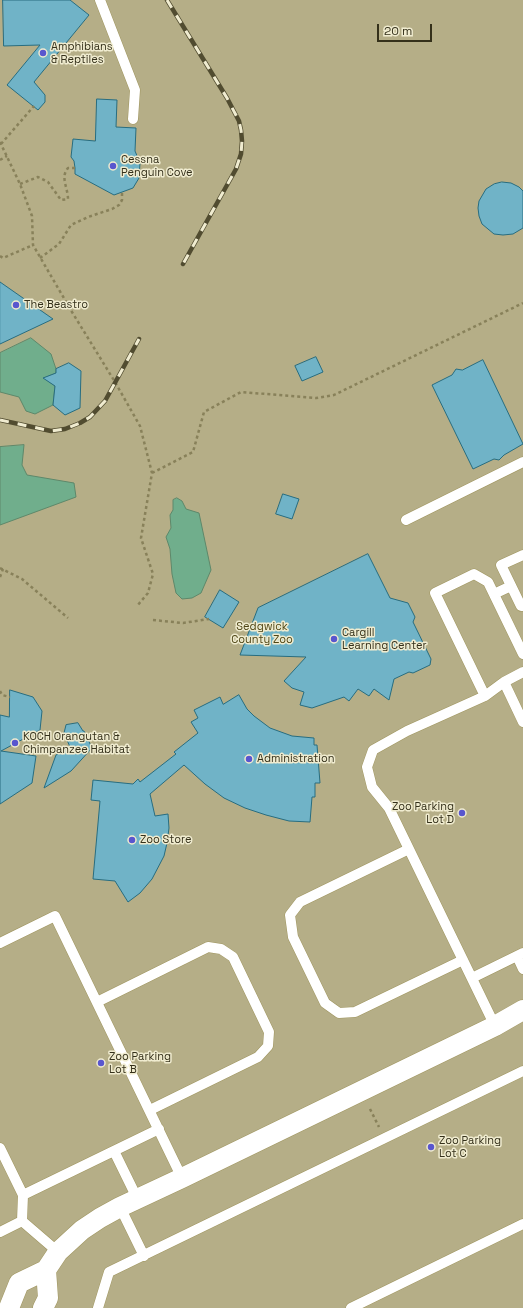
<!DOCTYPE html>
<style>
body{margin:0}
#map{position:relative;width:523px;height:1308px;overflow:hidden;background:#d5cb94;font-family:"Space Grotesk",sans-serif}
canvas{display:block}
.scale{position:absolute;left:377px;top:24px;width:55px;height:18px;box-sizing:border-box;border:2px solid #34301a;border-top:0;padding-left:5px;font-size:12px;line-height:14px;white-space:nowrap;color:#34301a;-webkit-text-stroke:3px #f0ecd0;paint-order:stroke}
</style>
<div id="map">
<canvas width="523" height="1308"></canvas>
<div class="scale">20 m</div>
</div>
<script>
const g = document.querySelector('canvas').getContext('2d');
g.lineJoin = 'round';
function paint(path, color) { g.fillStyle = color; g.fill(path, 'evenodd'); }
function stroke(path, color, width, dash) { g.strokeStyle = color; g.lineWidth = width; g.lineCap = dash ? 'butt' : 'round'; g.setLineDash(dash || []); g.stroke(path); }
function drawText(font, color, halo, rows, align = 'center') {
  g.font = font + ' "Space Grotesk",sans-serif'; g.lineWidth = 3; g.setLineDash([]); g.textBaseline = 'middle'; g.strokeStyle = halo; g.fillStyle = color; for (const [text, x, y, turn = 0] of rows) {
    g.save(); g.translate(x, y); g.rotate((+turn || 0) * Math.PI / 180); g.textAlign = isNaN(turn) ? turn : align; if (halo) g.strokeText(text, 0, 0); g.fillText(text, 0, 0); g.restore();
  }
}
const green = new Path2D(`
 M0,0H523V1308H0Z`);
const water = new Path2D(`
 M31,338L51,354L56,369V373L44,378L55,386L53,405L35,414L26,411L19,397L0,392V353Z
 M24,445L22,465L27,475L74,483L76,497L0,525V447Z
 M177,498L182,501L186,509L199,513L211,570L201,593L192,598L182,599L176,593L172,574L170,549L166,537L171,528L170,515L173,510V500Z`);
const building = new Path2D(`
 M3,0H70L89,15L34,82L45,95V102L38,110L7,85L40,45L4,46Z
 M97,99L117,100L116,127L136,128L135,151L140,163L139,178L133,188L114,195L75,174V168L74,161L71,157L73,139L95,141Z
 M502,182L511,183L519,187L523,191V228L513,234L503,235L494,234L482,224L479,216L478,208L479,201L486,189L494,184Z
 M0,282L53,319L0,344Z
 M316,357L323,372L302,381L295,366Z
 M483,360L523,444L504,455L499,460L494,459L473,469L432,385L452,375L456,369L462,370Z
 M69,363L81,371L80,408L65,415L53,405L55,386L43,378L56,373V369Z
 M283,494L299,499L292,519L276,514Z
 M368,554L390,598L408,603L415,617L413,622L431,659L430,665L413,673L409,672L394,679L389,700L374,689L369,696L358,689L349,701L344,697L312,708L300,705L304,692L292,688L284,681L306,657L240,655L258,608Z
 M220,590L239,602L223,628L205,617Z
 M10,690L33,697L42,711L40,730L1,751L36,756L32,783L0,804V715L9,717Z
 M239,695L247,709L254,716L270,728L292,736L314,738V745H317L320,783H315V797H312L310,822L289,821L266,815L245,808L224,798L205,784L184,765L150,794L155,816L168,814L169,828L167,843L164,856L152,879L140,893L128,902L115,881L93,879L100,801L91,800L93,780L133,784L138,779L140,782L176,754L174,752L198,733L191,722L198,718L194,710L220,697L223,704Z
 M78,723L83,731H84L92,748L71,771L44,788L56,755L70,747L64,733L66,725Z`);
const path = new Path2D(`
 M0,142L20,184L32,216L33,245L72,312L115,382L140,426L152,473L141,538L153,574L148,593L137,606
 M1,144L34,106
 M0,160L7,156
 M20,184L38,177L48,182L61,200L68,199C68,188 60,177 68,168H75
 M0,256L3,258L33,245
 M40,258L59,244L71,225L88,217L112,209L119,205L122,200V191
 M152,473L193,452L204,412L241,392L316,398L334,395L523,303
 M0,568L22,579L68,618
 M0,577L3,569
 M153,620L183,623L209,619
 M0,691L2,695L10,697
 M370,1109L379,1127`);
const service = new Path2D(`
 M100,0L135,90L133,119
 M406,520L523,462
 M523,555L501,565L521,606H523
 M494,594L511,586
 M504,682L523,722
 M485,696L435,593L474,574L488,582L523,654
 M409,849L300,902L290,915L293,937L325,1003L339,1013L355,1012L463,960
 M0,943L55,916L182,1178
 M517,956L523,969
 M472,978L523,953
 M97,1002L208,947L221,949L233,957L269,1032L268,1046L258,1057L150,1110
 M495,1026L389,808L372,787L367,767L373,750L407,731L485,696L504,682L523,672
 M0,1148L23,1195L22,1221L58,1252
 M114,1151L137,1198
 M23,1195L159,1129
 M120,1207L144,1256
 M0,1232L22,1221
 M98,1308L109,1272L523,1071
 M351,1308L523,1224`);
const minor = new Path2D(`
 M9,1308L19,1283L46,1270L58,1252L82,1230L100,1218L120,1207L182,1178L495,1026L523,1010
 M43,1308L48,1298L46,1270`);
const rail = new Path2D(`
 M167,0L227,98L239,121L241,130L242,141L241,154L236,169L183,264
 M0,420L51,431L65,429L80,423L90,417L105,401L139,339`);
const markers = [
 [43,53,4,"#5956ce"],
 [113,166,4,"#5956ce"],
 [16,305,4,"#5956ce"],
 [334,639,4,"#5956ce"],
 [15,743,4,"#5956ce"],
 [249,759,4,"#5956ce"],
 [462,813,4,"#5956ce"],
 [132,840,4,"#5956ce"],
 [101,1063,4,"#5956ce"],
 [431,1147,4,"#5956ce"]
];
const poiNames = [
 ["Amphibians",51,47],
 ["& Reptiles",51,60],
 ["Cessna",121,160],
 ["Penguin Cove",121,173],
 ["The Beastro",24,305],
 ["Cargill",342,633],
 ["Learning Center",342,646],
 ["KOCH Orangutan &",23,737],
 ["Chimpanzee Habitat",23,750],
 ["Administration",257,759],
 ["Zoo Parking",454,807,"right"],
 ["Lot D",454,820,"right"],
 ["Zoo Store",140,840],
 ["Zoo Parking",109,1057],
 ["Lot B",109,1070],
 ["Zoo Parking",439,1141],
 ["Lot C",439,1154]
];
const parkNames = [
 ["Sedgwick",262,627],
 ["County Zoo",262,640]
];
paint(green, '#b5ae87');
paint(water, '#70ae8c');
stroke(water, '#5e886a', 1);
paint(building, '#70b3c7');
stroke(building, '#286d80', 1);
stroke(service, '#a09660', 11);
stroke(minor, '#a09660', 21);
stroke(path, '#88815a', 2.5, [3, 3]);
stroke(service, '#fff', 10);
stroke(minor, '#fff', 20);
stroke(rail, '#514c30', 4.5);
stroke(rail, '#f0ecd0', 3, [9]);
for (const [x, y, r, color] of markers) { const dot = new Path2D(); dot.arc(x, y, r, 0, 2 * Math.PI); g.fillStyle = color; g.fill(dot); stroke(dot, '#f0ecd0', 1.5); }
drawText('11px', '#34301a', '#f0ecd0', poiNames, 'left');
drawText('11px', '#4e4616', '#f0ecd0', parkNames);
</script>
